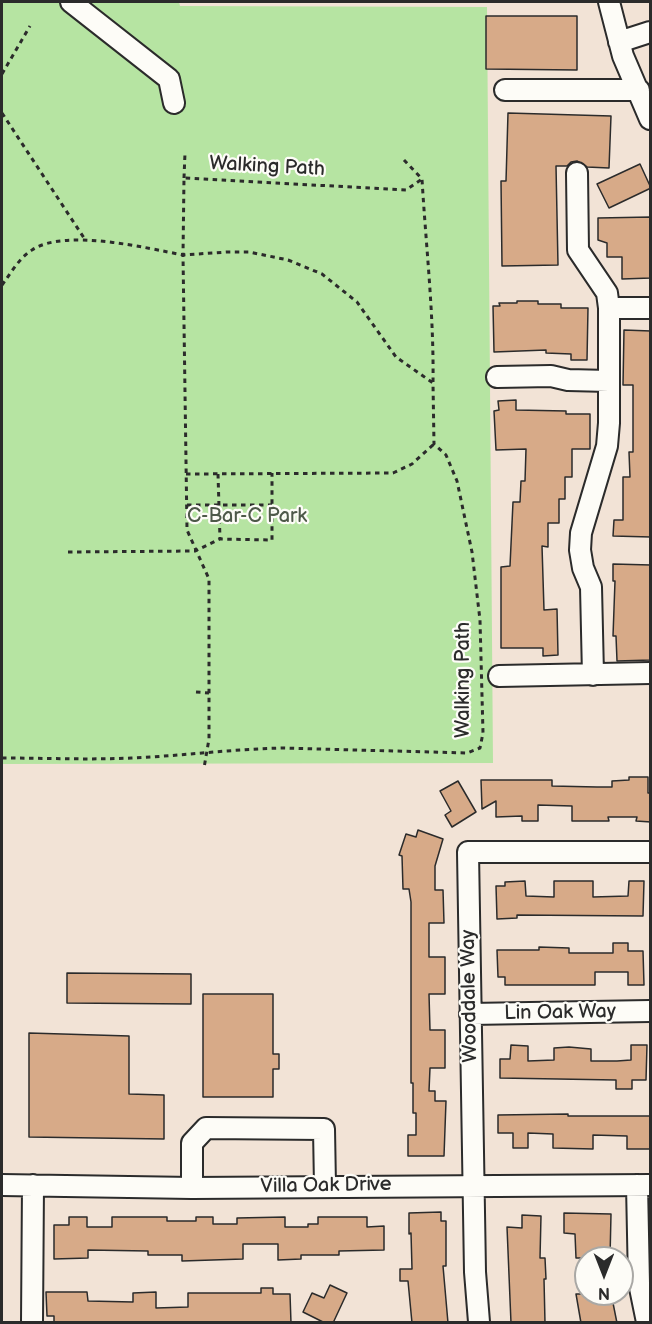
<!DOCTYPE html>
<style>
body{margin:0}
#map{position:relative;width:652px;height:1324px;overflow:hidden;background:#f2e3d6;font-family:"Balsamiq Sans",sans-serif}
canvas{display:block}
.frame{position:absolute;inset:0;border:3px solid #2b2b2b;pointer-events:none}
.north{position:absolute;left:574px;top:1246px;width:60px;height:60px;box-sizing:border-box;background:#fdfcf7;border:2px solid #a9a8a5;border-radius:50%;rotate:180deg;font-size:16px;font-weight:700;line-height:24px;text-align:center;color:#2b2b2b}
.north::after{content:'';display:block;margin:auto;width:21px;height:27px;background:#2b2b2b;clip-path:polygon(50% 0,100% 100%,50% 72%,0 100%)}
</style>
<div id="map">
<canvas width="652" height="1324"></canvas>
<div class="frame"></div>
<div class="north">N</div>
</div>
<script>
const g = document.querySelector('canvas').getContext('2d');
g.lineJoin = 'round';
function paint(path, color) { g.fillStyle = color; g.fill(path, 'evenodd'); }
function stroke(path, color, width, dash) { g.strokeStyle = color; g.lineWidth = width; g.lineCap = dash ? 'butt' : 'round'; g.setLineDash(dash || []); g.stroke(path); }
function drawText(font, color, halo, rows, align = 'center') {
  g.font = font + ' "Balsamiq Sans",sans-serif'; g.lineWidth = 4.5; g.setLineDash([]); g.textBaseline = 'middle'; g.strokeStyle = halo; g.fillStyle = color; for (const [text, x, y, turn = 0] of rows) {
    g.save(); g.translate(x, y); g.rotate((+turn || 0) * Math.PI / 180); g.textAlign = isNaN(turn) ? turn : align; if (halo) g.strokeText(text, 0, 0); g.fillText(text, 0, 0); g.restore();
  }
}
const green = new Path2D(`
 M2,2H179L180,6L487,7L493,763L2,764Z`);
const building = new Path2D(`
 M486,16H577V70L486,69Z
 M508,113L611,116L609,168L587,167L577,161L571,162L567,166H556L558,265L502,266L501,181H506Z
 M640,164L651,188L609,208L597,184Z
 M651,217V278L622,279V257H607V243L598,240V218Z
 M517,301H538V304H561V308H588L587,360H571V354L546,353V350L494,352L493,306H500L499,303H517Z
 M624,330L651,331V537L613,536L614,520H623V477H630L629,452H633V385H623Z
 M516,400V410L566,411V414H590V449H572V477H565V499H559V523H548V547L542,546L544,610L557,609L558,655L543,656V648H501V567L510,566L513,502H520L521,481H525L526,449L496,450L494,411L499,410L498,401Z
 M613,564L651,565V660L617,661L616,636H613L615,581H613Z
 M629,777H648V793H651V822L636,821L637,817H608L609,821H572V806L538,805V821H522V816L496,817V801L482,809L481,780H552V786L597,787H612V781L629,780Z
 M458,781L476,812L452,827L445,815L451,811L440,791Z
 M418,830L443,839L435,866V890H443L444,923H429V957H445V994H429L430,1030H445V1068H430L429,1091H435V1101H446L444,1156H408V1135H416V1113H413V1083H411V902L409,889H403L402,856L399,855L406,834L416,837Z
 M525,881L526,896L554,897V881H593V897L628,896L629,881H644L643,916L517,915V918L497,919L496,886H505V882Z
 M613,943H628V951H643L644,985H628V972H595V985H505V977H498L497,950H539V947L569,948V953H613Z
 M67,973L191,974V1004L67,1003Z
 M203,994H273V1054H279V1069H273V1097H203Z
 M29,1033L129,1036V1094L164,1095V1139L29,1137Z
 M511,1045L528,1046V1061L554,1060V1048L569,1047L591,1049V1061H617L631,1060V1045H647L646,1080H632V1089H616V1080L500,1078V1059H510Z
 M568,1114V1116H651V1149H627V1136L593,1135V1149L553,1148V1134L528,1133V1148H513V1133H498V1115Z
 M441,1212V1221H446V1266H443L448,1323H412L408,1281H400V1269H412L411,1233L409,1234V1213Z
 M564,1213L611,1214L610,1258H576L575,1234L564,1233Z
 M522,1215L541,1216L540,1258H545L546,1279H544L545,1323H511L507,1227L522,1228Z
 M69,1217H87V1227H112V1217H167V1221H196V1217H213V1224H237V1218L285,1217V1227H308V1224H318V1217H367V1227L384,1226V1250L339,1251V1255H301V1259L278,1260V1244H243V1259L182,1261V1255H148V1251L88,1250V1258L54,1259V1225H69Z
 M330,1285L347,1293L333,1323H325L303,1312L312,1293L324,1298Z
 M261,1288H273V1294H290L291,1323H54V1316H47L46,1292H87L88,1301L133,1302V1293L156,1292V1308L188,1307V1293H261Z
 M576,1294H595L597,1301L612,1298L617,1323H581Z`);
const path = new Path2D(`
 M2,74L30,26
 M2,113L86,241
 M404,160L422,179C426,247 434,315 433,383
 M184,178L185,153
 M2,285C11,273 19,258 32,250C65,228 146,248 183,255L184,178L406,190L422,179
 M186,474L393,473L412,464L434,444
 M218,474L220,539
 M187,505H272
 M68,552L195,551L220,539L272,540V473
 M196,692L209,693
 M2,758C45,758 88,760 131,758C181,756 232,749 283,748L467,753L480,748L483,733L480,620L472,552L457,481L446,455L434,444L433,383L396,357L357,302L322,274L288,260L249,252H227L183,255L187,530L209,579V739L204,768`);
const minor = new Path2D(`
 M71,2L169,79L174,103
 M609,2L623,56L650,119
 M619,42L650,32
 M505,90H639
 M577,173L578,250L607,293L609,308V423L607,446L581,533L580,550L583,568L591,587L593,675
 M609,308H650
 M497,377L551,376L568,380L609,381
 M499,676L650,673
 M470,1014L650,1011
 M2,1185L192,1188L650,1185
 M637,1185L639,1283L647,1322
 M192,1188V1143L206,1128L324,1129L325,1186
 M32,1322L33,1185
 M479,1322L475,1272L468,852H650`);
const streetNames = [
 ["Walking Path",267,167,3],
 ["Walking Path",464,680,-90],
 ["Wooddale Way",470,996,-91],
 ["Lin Oak Way",560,1013,-1],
 ["Villa Oak Drive",326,1186,-1]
];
const parkNames = [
 ["C-Bar-C Park",247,517]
];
paint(green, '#b6e4a2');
paint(building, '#d7aa88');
stroke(building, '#2b2b2b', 1.5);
stroke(minor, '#2b2b2b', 24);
stroke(path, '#2b2b2b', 3, [4.5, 4.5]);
stroke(minor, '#fdfcf7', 20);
drawText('20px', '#2b2b2b', '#fdfcf7', streetNames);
drawText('20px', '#4e5949', '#fdfcf7', parkNames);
</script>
